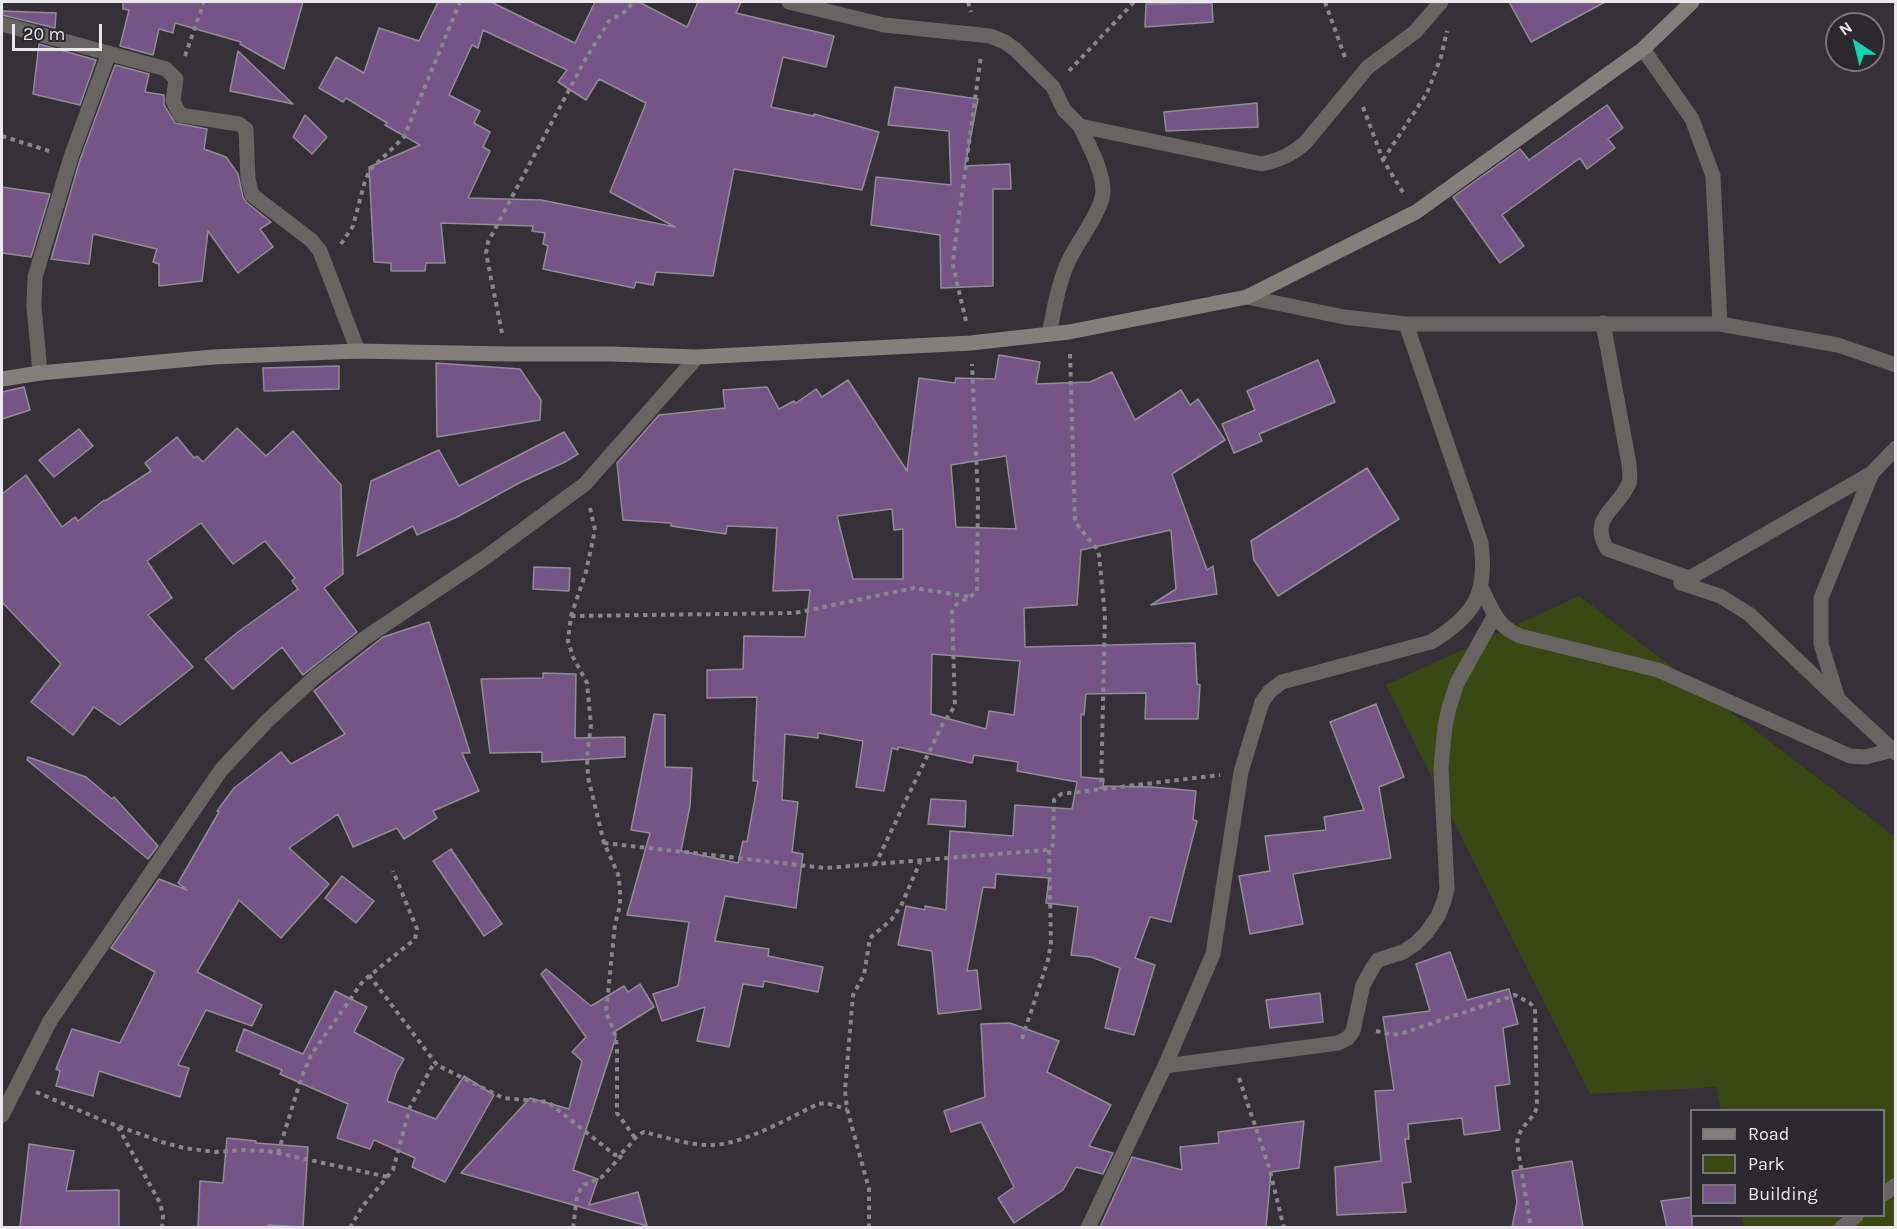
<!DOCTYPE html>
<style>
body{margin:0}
#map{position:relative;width:1897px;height:1229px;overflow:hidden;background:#363139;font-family:Karla,sans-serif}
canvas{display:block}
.frame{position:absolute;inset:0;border:3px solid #ebe8ed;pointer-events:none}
.legend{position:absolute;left:1690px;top:1109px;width:195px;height:108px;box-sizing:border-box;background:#2c282f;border:2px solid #78757b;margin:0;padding:8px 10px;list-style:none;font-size:18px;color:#ebe8ed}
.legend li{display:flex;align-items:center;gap:12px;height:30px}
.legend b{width:30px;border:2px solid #78757b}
.north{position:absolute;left:1825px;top:12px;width:60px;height:60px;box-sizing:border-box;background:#2c282f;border:2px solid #78757b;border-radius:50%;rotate:325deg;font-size:16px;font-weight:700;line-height:24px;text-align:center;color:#ebe8ed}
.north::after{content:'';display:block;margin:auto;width:21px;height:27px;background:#10d5b4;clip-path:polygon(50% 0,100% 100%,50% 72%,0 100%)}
.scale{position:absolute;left:12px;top:24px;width:90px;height:27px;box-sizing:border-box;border:3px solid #ebe8ed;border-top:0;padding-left:8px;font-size:18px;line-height:21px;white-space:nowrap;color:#ebe8ed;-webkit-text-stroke:4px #2c282f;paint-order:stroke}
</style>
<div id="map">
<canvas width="1897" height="1229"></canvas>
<div class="frame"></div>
<ul class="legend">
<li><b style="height:8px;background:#847f7a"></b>Road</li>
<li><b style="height:16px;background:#3a4813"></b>Park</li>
<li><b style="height:16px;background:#755586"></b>Building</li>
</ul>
<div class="north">N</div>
<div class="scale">20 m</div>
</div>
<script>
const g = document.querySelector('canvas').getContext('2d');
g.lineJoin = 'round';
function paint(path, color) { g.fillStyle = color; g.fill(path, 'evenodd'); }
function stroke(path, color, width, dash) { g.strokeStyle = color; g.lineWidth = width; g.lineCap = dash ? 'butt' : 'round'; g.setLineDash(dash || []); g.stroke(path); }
const green = new Path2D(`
 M1579,596L1895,837V1227H1744L1742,1216H1884V1110H1721L1716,1087L1590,1094L1386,685Z`);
const building = new Path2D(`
 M123,2H303L284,69L240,44L241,42L175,23L173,33L159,29L153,55L120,46L129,10L123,9Z
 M438,2H491L575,43L595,2H639L687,27L698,2H741L736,13L834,36L826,67L783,57L771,107L814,116V114L879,132L862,190L734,169L713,276L656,272L653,285L636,282L634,288L543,269L548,246L543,244L545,233L532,231L533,226L441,223L445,263H426L425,271H391V263L374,262L369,167L420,145L385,125L387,123L346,98L343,102L319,88L336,57L364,73L379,28L419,41ZM483,30L567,70L558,82L586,100L599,79L646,103L610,192L675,227L541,200L468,198L490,151L483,147L490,132L474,123L480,111L449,95L472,45L478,48Z
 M1509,2H1605L1531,42Z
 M1212,3L1213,22L1145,27L1146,4Z
 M2,11L56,13L55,28L2,15Z
 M39,44L96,60L80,105L33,94Z
 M238,51L293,104L230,91Z
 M115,65L149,74L145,92L164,95V105L175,123L207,129L204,149L226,157L238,174L243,197L246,202L271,222L260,229L273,247L238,273L208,231L202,281L159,286V264L153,262L157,249L93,234L89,264L51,259L80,160Z
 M895,87L978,99L965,166L1010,164L1011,189H993V286L941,288L940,235L871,225L876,177L951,185L949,131L888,125Z
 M1257,103L1258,127L1166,131L1164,112Z
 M1607,105L1623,128L1608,139L1615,148L1587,169L1580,158L1502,215L1524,246L1500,263L1453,197L1520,149L1529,160Z
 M305,115L327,137L312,154L293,137Z
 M2,187L50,194L31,257L2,253Z
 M999,355L1040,362L1036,384L1090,382L1112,372L1135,420L1181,390L1190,405L1198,399L1225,440L1172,474L1207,570L1213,566L1217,594L1151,605L1176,589L1171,530L1081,550L1077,605L1024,608L1025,647L1195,643L1197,684L1200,685L1198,719H1145L1146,693L1086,694L1084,715L1081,714V777L1104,779L1103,786L1152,787L1196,791L1193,820L1197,821L1171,922L1150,917L1135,958L1155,965L1134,1035L1105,1028L1120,968L1091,957L1071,955L1078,907L1046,903L1049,878L996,874L995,888L983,887L967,971L977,970L981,1009L938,1014L932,951L898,945L906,906L925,910V906L946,910L950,831L1013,836L1015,805L1072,809L1077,782L1017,771L1018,762L974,755L972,763L898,747V750L892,748L884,791L856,787L863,741L818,733V738L785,734L782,800L798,802L792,852L803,854L796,908L725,896L715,941L769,949L768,956L823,967L818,992L764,981L763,987L743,984L729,1047L697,1041L705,1007L662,1021L653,994L678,986L689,922L627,915L650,833L631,830L654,714L665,715V767L692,768L690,806L681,851L738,863L743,841L747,842L758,781H753L757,697L707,698V670L743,669L744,636L805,637L810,590L773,591L777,528L727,526L726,534L671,526V523L623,520L617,463L659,415L725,408L723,390L767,387L779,409L794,401L796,403L816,389L822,397L848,380L907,471L919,378L955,383L956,378L995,379ZM1006,456L1016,529L956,527L951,465ZM892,509L894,530L903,529V579H853L837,516ZM932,654L1020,661L1014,715L989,711L986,729L931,714Z
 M1318,360L1335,402L1259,434L1262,441L1234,453L1222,424L1255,410L1247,391Z
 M436,363L520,369L541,400L540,420L437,437Z
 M339,366V389L264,391L263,368Z
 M24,387L30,410L2,419V392Z
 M237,428L266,456L293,431L341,485L343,574L324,588L357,632L303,675L282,647L233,689L205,659L238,632L298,589L292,581L295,578L265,541L233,564L201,523L147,561L172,598L148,615L193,667L120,725L94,707L73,735L31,702L61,664L2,602V494L26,475L62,527L75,517L78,521L104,500L105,501L151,471L145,463L177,437L194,458L197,456L203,462Z
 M79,429L93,446L54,477L39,460Z
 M564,432L578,454L565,462L521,482L457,517L417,535L413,526L357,556L371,481L439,450L459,486Z
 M1367,468L1399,519L1278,596L1254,560L1251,541Z
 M534,567L570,568L569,591L533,589Z
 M429,622L470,753H462L479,791L433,811L437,818L404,839L397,828L353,847L338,814L289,848L329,884L281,938L239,900L197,972L262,1005L252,1026L206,1010L178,1065L189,1068L180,1097L99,1071L93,1096L56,1086L60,1071L56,1069L72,1029L120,1043L155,972L111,948L159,879L187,890L178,883L219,812L217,811L234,788L281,752L291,764L345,734L314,691L383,637Z
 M543,673L576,674L575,738L625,737V757L542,762V752L490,753L481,679L543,678Z
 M1376,704L1404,777L1379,787L1391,858L1293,874L1303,924L1250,934L1239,876L1270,871L1265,836L1326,830L1324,817L1364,810L1330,722Z
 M28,757L86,777L112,799L114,797L158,846L148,859L27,760Z
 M931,799L966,801L965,827L928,824Z
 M451,849L502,924L484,936L433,861Z
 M342,876L374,901L356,923L325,898Z
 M1450,952L1467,1000L1509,989L1518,1024L1503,1028L1510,1084L1495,1086L1500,1130L1464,1135L1462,1118L1408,1124L1409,1139H1405L1411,1182L1402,1183L1406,1212L1337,1215L1335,1167L1381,1161L1375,1091L1394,1090L1383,1017L1430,1011L1416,964Z
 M546,969L591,1006L624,986L628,992L640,984L654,1007L614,1032L616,1037L573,1170L598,1179L589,1205L638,1192L647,1226L461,1173L530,1098L569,1109L582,1061L572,1052L586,1037L541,974Z
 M335,991L367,1007L354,1032L404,1059L396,1073L387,1101L436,1119L464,1076L494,1095L445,1182L412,1167L415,1158L374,1140L370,1149L337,1138L348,1104L280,1074L282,1070L236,1051L244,1029L303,1054Z
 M1320,993L1323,1022L1270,1028L1266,1000Z
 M1010,1023L1059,1041L1047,1072L1111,1105L1089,1146L1113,1153L1103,1174L1076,1167L1063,1190L1014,1223L998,1198L1014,1187L981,1122L951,1132L944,1111L985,1097L981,1024Z
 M1304,1121L1299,1168L1271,1172L1266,1227H1100L1132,1157L1182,1170L1180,1147L1219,1143L1218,1132Z
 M227,1138L256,1141V1143L308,1147L303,1227L268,1225V1227H198L200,1181L223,1183Z
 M29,1144L74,1151L66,1191L119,1190V1227H20Z
 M1572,1161L1583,1227H1512L1517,1202L1512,1171Z
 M1692,1197V1227H1667L1661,1201Z`);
const path = new Path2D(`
 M968,2L971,12
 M1325,2L1346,60
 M185,56L204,2
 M1069,71L1134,2
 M1363,107L1383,160L1404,194
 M2,136L49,151
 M1383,160L1427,93L1441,57L1447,31
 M341,244L353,226L365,181L370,170L404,137L460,2
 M966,321L953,266L954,252L981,56
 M502,333L486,253L488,242L585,60L609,21L626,11L633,2
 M1070,354L1075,522L1096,548L1099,555L1105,616L1101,789
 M590,508L595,530L586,572L571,616L568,641L573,657L587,683L591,725L587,757L588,777L604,843L618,874L620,888V905L615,924L606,1013L614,1031L617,1046V1113L635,1138
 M571,616L795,613L914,588L971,597
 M604,843L826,868L1046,850L1053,845L1054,800L1061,794L1220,775
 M875,865L942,725L955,706L952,611C957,600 969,600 977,591L978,497L972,364
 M369,975L437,1065L503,1098L548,1102L615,1155C629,1153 631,1137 644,1132C665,1137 691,1146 713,1145C747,1143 788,1118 818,1104L826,1103L847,1109
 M1376,1031L1393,1035L1403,1033L1515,995L1530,1003L1535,1009L1537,1107C1531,1124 1519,1124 1517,1144L1531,1228
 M1022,1039L1048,960L1051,943L1049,849
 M1239,1078L1269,1167L1284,1228
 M36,1092L104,1121L162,1142L184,1148L215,1152L244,1150L268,1151L388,1177
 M118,1127L160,1203L163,1215L162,1228
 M278,1153L301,1079L311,1055L363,981L415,939L417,929L393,871
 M350,1228L362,1207L393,1170L410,1107L434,1063
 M573,1228L577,1196L580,1190L584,1185L602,1177L623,1154
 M869,1228V1189L847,1109L845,1090L853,995L864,975L870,938L891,920L901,906L920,862`);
const lane = new Path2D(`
 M1603,323L1629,464C1629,470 1631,478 1629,483C1619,509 1588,517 1607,549L1686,577L1681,583L1720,596L1749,614L1838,699`);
const street = new Path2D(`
 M789,2L884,25L990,36L1005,42L1016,50L1053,87L1064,110L1080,126L1262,164C1279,160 1291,155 1305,143L1368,67L1415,32L1441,2
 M2,24L166,69L176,79L173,101L180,115L239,124L246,129L248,179L252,195L311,240L320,251L358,351
 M1643,49L1692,119L1713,176L1720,324
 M1247,297L1344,317L1406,324H1720L1838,345L1896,365
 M1049,334C1054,310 1058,285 1068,262C1076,244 1102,211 1103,192C1103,170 1089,146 1080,126
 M40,373L34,306L35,277L71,157L109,53
 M1872,473L1821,598V644L1838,699L1896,753
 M1681,583L1872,473L1896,448
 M1481,587C1492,609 1496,626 1520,636L1658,670L1850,756L1866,757L1896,749
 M1165,1066L1338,1043L1348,1038L1353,1031L1363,985L1373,967L1378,960L1403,952L1415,944L1427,932L1438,916L1444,901L1447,889L1441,768L1445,726L1449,708L1457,683L1495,615
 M2,1115L50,1021L221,770L267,721L315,677L365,638L486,557L585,484L697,357
 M1884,1194L1896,1185
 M1088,1228L1165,1066L1213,954L1241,772L1262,702L1270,691L1282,682L1431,642C1474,616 1488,594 1481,543L1406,324
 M1841,1228L1856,1216`);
const secondary = new Path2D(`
 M2,379L40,373L213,357L358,351L507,354H611L697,357L971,343L1069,332L1247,297L1416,212L1643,49L1692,2`);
paint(green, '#3a4813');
paint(building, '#755586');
stroke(building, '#908b94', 1.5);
stroke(path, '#89858c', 4, [4.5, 4.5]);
stroke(lane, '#676461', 15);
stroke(street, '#676461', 15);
stroke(secondary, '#847f7a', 15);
</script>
